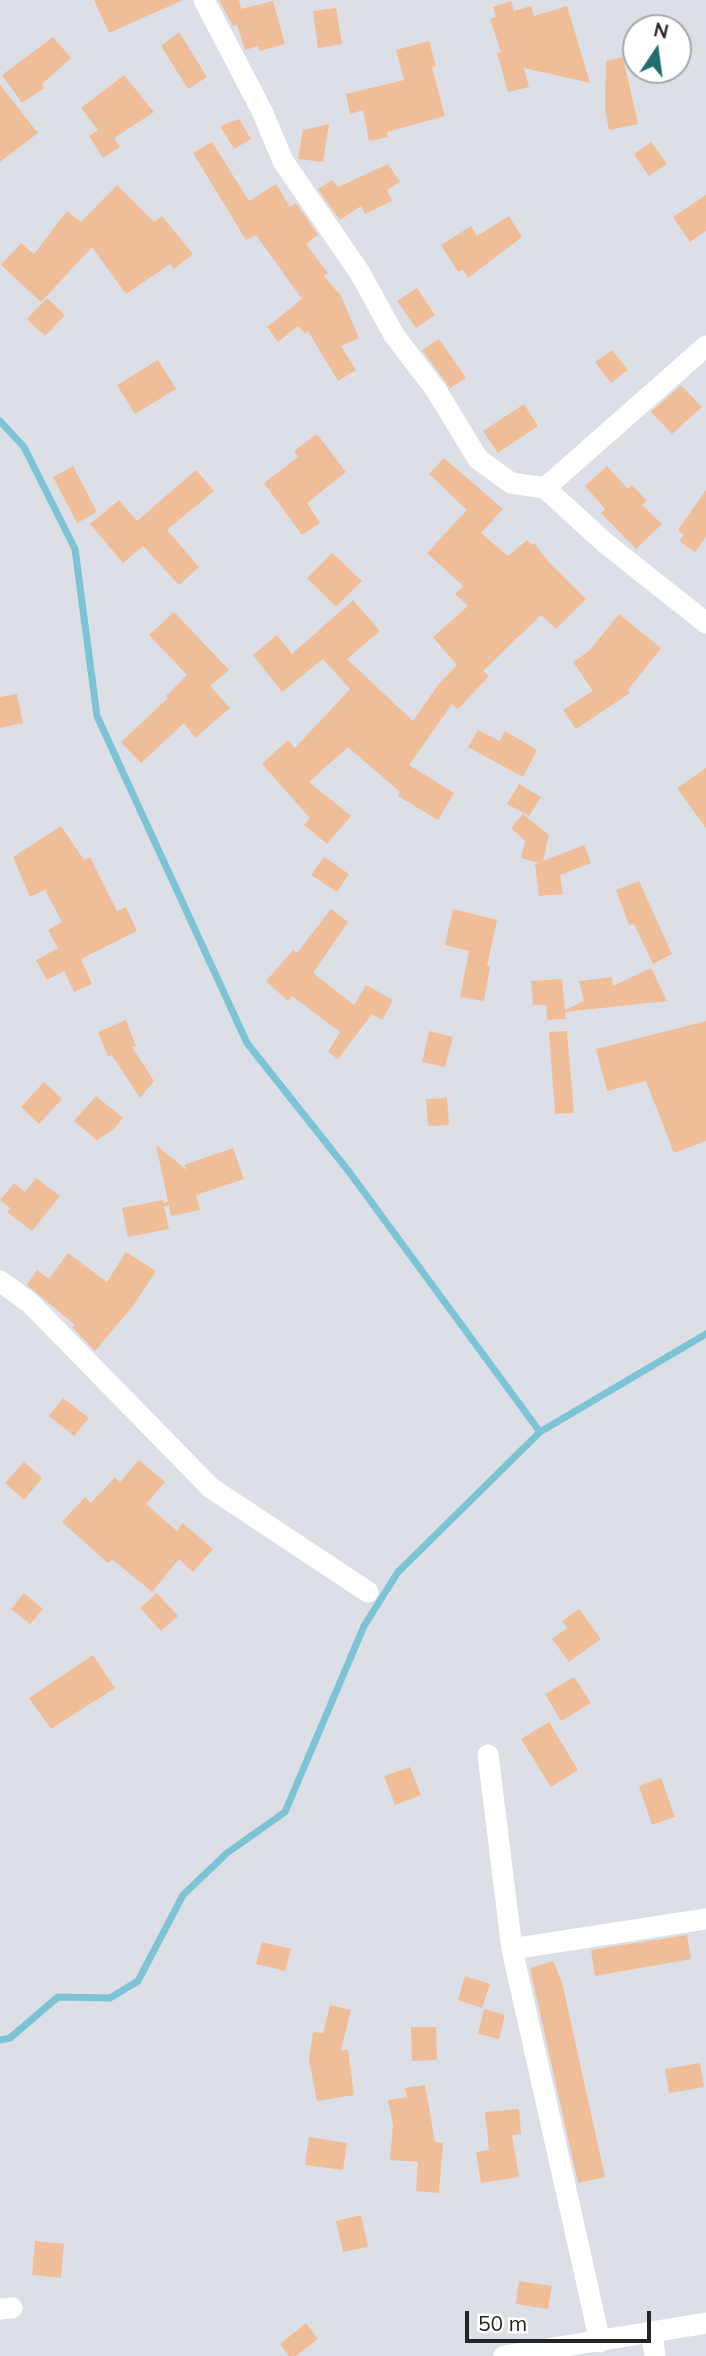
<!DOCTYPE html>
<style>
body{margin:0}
#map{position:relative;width:706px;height:2356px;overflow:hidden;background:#dce0e6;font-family:Mulish,sans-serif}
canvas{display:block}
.north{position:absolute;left:622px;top:14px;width:70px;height:70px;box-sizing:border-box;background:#fff;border:2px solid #a7a7a8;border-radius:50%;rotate:13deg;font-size:19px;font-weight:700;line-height:28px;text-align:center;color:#222426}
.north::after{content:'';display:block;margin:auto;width:24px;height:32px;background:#216d6f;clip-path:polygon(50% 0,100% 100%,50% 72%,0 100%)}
.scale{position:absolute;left:465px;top:2311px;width:186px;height:32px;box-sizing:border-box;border:4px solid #222426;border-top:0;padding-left:9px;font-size:21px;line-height:24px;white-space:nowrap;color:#222426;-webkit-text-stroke:5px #fff;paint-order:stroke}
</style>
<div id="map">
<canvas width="706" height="2356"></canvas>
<div class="north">N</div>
<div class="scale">50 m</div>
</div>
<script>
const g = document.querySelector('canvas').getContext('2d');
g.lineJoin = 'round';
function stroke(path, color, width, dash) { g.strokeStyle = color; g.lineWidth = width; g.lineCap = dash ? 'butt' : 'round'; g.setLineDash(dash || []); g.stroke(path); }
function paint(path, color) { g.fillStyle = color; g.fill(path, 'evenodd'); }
const stream = new Path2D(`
 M0,421L24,447L75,549L97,716L247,1043L350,1173L540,1432
 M0,2040L10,2038L58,1997L110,1998L138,1981L183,1895L227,1853L285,1812L364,1626L398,1572L540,1432L706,1334`);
const building = new Path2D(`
 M94,0H183L109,33Z
 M219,0H239L241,9L273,1L285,44L260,51L258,46L245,50L237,25L233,26Z
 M511,1L514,11L531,6L534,16L567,6L590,83L524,68L529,87L508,92L497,53L501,52L490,19L496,17L493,7Z
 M336,8L342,44L318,48L313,11Z
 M179,32L207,77L188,89L161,46Z
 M53,37L71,58L42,84L44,88L22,103L2,75Z
 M429,41L436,66L432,67L445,116L387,132L388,137L369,141L363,110L350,114L346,94L404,80L396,50Z
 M623,57L638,124L609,130L605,109L606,61Z
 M124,75L154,112L114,138L120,147L103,158L89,136L98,130L81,108Z
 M0,85L38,133L0,162Z
 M239,119L251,139L234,149L220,126Z
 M329,124L323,162L298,159L303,130Z
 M212,142L249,201L276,184L290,207L296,203L318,235L306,244L328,273L324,276L341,296L359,338L341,346L356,370L338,381L308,331L305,334L298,326L278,342L267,327L302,299L256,235L246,240L193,153Z
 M651,142L667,164L649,176L634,154Z
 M388,164L400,182L387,190L392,201L365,214L361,206L340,220L318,189L332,180L338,187Z
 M117,185L154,222L162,216L193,254L174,269L170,264L126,294L92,247L41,302L1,265L21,243L34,254L67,211L81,222Z
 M706,195V231L690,242L673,217Z
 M509,216L522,237L468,278L463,270L458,272L441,245L471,226L477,236Z
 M417,288L435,315L416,328L397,301Z
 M47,298L65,315L45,336L27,319Z
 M439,339L466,378L450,388L422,350Z
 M612,350L628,370L611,383L595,362Z
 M158,360L176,389L135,414L117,385Z
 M681,385L702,407L672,434L651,412Z
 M524,404L538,426L498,453L483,431Z
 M317,434L346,472L307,503L320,523L302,535L264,483L298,457L294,451Z
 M444,458L503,509L481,533L508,556L527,540L532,545L534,543L548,561L586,599L556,629L541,615L483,671L489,676L458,709L452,704L409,765L454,793L438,820L398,796L400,792L348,747L309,782L351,816L327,844L304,825L310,818L262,764L288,740L295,748L350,689L323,659L282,692L253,655L277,635L292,654L353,600L380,631L347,659L413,721L438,685L457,665L433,637L468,606L455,594L463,586L427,553L467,510L429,474Z
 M73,466L97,512L77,523L53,477Z
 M607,466L628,489L632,485L647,501L642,505L662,524L636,549L601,513L605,509L585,486Z
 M196,470L214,491L167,530L199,567L179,585L143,546L123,563L90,524L119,500L137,521Z
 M706,490V537L695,552L679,541L684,535L678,530Z
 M332,553L362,581L336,607L307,578Z
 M174,612L229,670L210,686L230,708L195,738L184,723L141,763L121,742L168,698L166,696L187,675L149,635Z
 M619,614L661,648L628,690L630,693L576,729L563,710L593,691L573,662L589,651Z
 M17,694L23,723L0,728V697Z
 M478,730L500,741L505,731L537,750L523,777L468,747Z
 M706,768V828L677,788Z
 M519,784L541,797L529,816L507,804Z
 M523,814L549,835L543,861L584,845L591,863L560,875L563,894L539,896L535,864L539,863L521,858L525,841L511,828Z
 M61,826L84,860L90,857L117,911L126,907L137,931L81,959L92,984L74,992L64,971L47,980L36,960L58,948L48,930L62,922L45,890L30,897L13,857Z
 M324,857L349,874L337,892L311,875Z
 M639,881L672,954L653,964L634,924L629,925L616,890Z
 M331,909L348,922L313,973L354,1005L366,985L393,1000L382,1020L372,1014L338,1059L328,1052L340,1032L292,996L288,1001L266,981L293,950L297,953Z
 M453,909L497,920L487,966L490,967L484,1001L460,997L469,951L445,945Z
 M651,968L667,1001L565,1012L566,1019L547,1020L546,1005H533L531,981L562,979L565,1010L584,1001L579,981L612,977L613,986Z
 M126,1020L136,1046L132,1047L154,1081L140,1098L112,1055L108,1057L98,1032Z
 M706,1021V1141L674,1153L646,1081L607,1091L596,1049Z
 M429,1031L453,1037L445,1067L422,1062Z
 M567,1031L574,1113L555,1114L549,1032Z
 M44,1082L62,1099L39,1124L21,1107Z
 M96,1096L123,1118L114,1129L97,1140L74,1121Z
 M447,1098L449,1125L428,1126L426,1099Z
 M156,1145L188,1171L184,1165L233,1148L244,1179L196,1195L200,1210L171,1216L169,1205L164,1207L169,1229L128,1237L122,1208L163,1200L164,1204L168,1201Z
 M36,1178L60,1196L32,1231L7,1212L10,1208L0,1200L14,1183L25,1192Z
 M126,1252L156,1271L133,1306L95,1351L72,1327L75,1325L27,1285L37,1270L49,1279L68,1253L107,1282Z
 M63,1398L89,1418L74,1436L49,1416Z
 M139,1460L165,1482L146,1504L177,1531L183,1523L213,1549L193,1572L179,1559L152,1592L112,1559L108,1563L62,1522L85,1497L91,1503L115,1477L120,1482Z
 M24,1462L42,1478L24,1500L5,1483Z
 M24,1593L43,1609L30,1624L11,1609Z
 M157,1593L178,1616L161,1631L140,1608Z
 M579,1609L601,1639L569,1662L552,1639L567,1628L562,1621Z
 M93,1655L115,1688L51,1729L29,1698Z
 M574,1677L591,1703L561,1721L545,1694Z
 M549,1722L578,1770L551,1787L521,1739Z
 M410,1767L421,1795L395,1805L384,1776Z
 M661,1778L675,1817L652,1825L639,1786Z
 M687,1935L691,1959L595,1976L591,1950Z
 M262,1942L291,1949L285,1971L256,1964Z
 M553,1961L562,1982L605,2177L578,2183L530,1968Z
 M465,1976L490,1984L482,2008L458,2000Z
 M330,2005L351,2010L341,2050H348L354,2095L317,2101L309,2060L313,2032L323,2033Z
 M484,2009L505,2015L499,2039L478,2034Z
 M411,2027H436L437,2060L412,2061Z
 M700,2063L704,2087L669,2093L665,2069Z
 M425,2085L435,2142L443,2143L439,2193L416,2191L418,2162L390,2160L393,2125L388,2100L407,2097L405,2088Z
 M519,2109L521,2134L512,2135L519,2177L481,2183L476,2152L489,2150L485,2112Z
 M309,2137L347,2143L343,2170L305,2165Z
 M361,2215L368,2247L343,2252L336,2221Z
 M35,2241L64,2244L61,2278L32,2275Z
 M519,2281L552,2286L548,2309L516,2304Z
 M306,2323L318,2339L296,2356H289L280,2344Z`);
const street = new Path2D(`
 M204,0L262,111L283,161L360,273L394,335L436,390L478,459L511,483L545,488L604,542L706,623
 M545,488L706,346
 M0,1281L30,1303L211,1488L368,1592
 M488,1755L512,1949L600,2342
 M512,1949L706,1919
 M0,2309L12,2308
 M652,2334L655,2356
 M504,2356L706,2323`);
stroke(stream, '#7cc3d6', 7);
paint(building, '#efbd98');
stroke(street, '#fff', 21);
</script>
